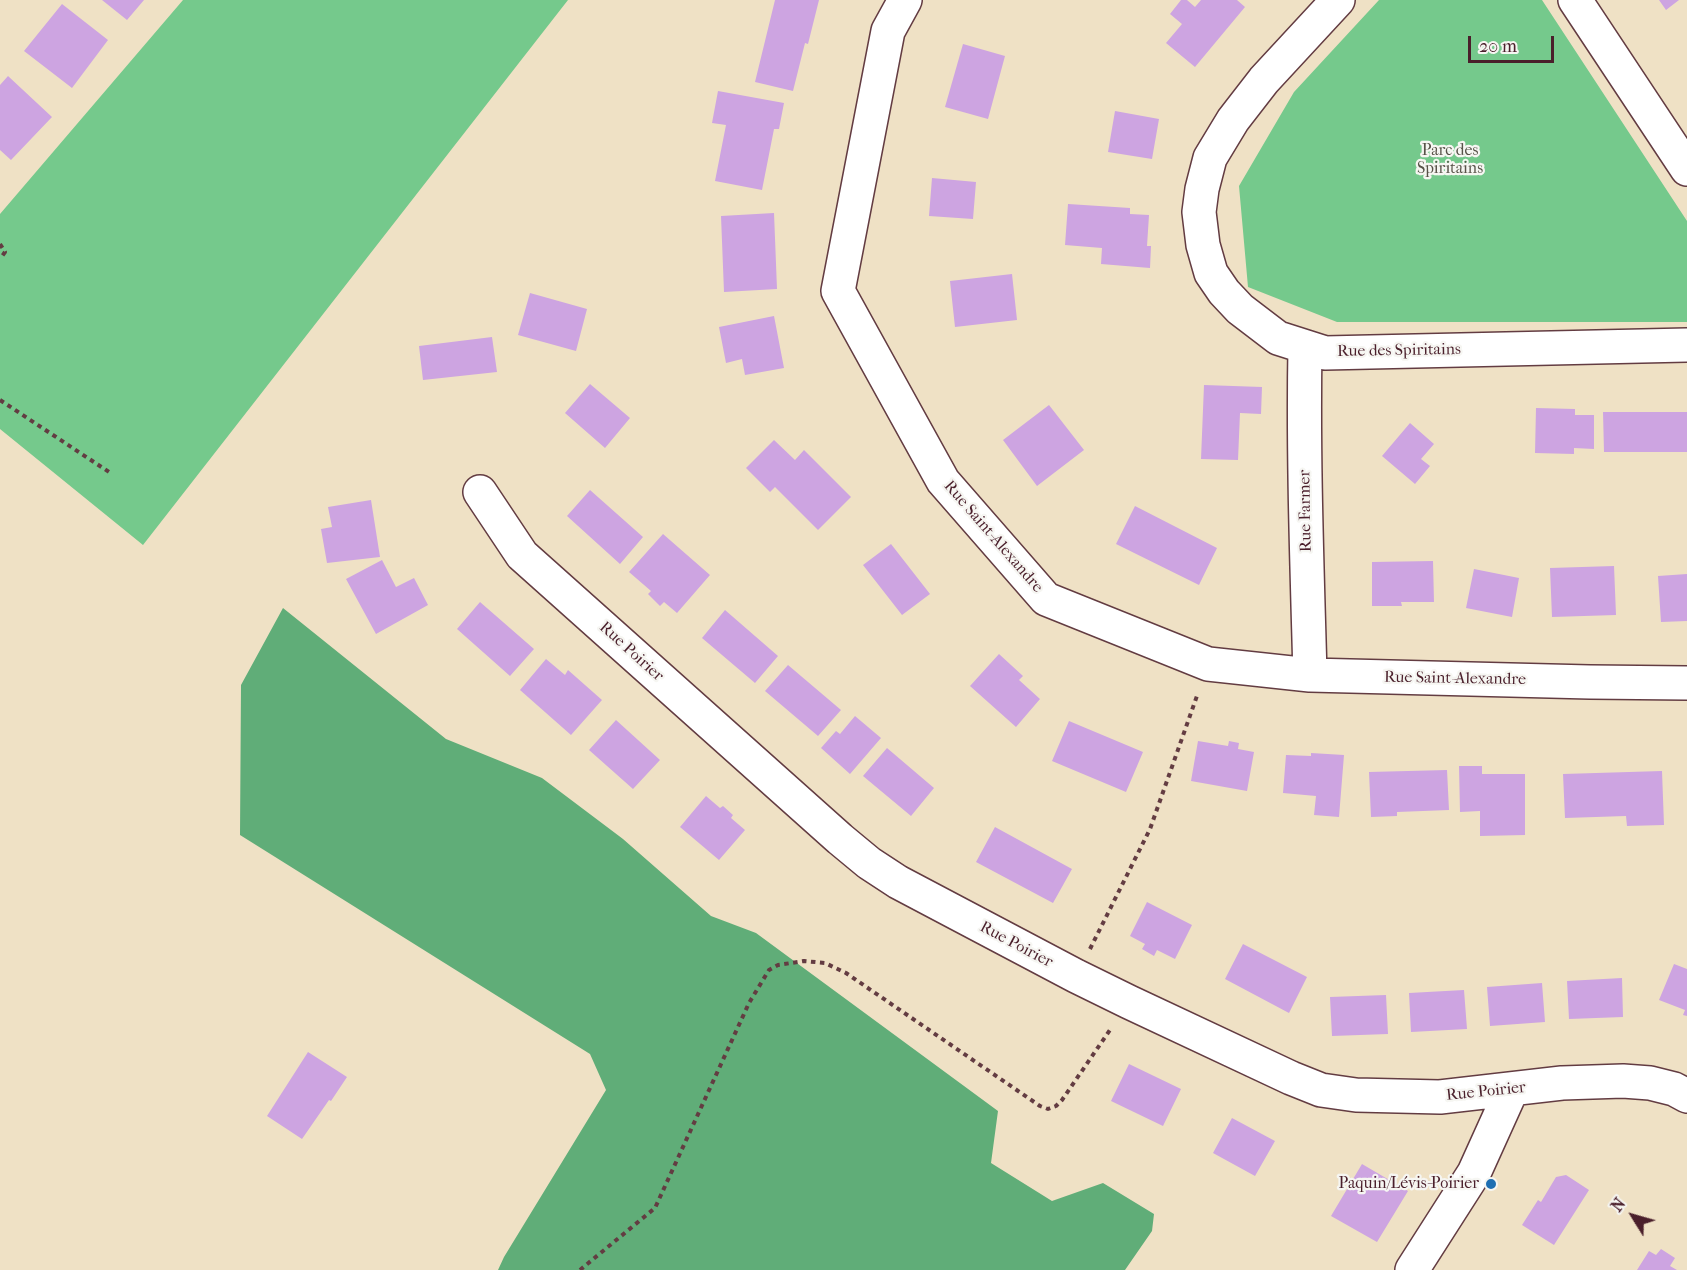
<!DOCTYPE html>
<meta charset="utf-8">
<style>
body{margin:0}
#map{position:relative;width:1687px;height:1270px;overflow:hidden;background:#efe1c5;font-family:"IM FELL French Canon",serif}
canvas{display:block}
.north{position:absolute;left:1603px;top:1186px;width:60px;height:60px;-webkit-text-stroke:4px #f6f6f2;paint-order:stroke;rotate:307deg;font-size:16px;font-weight:700;line-height:24px;text-align:center;color:#4a1f2b}
.north::after{content:'';display:block;margin:auto;width:21px;height:27px;background:#4a1f2b;clip-path:polygon(50% 0,100% 100%,50% 72%,0 100%)}
.scale{position:absolute;left:1468px;top:36px;width:86px;height:27px;box-sizing:border-box;border:3px solid #4a1f2b;border-top:0;padding-left:8px;font-size:18px;line-height:21px;white-space:nowrap;color:#4a1f2b;-webkit-text-stroke:4px #f6f6f2;paint-order:stroke}
</style>
<div id="map">
<canvas width="1687" height="1270"></canvas>
<div class="north">N</div>
<div class="scale">20 m</div>
</div>
<script>
const g = document.querySelector('canvas').getContext('2d');
g.lineJoin = 'round';
function paint(path, color) { g.fillStyle = color; g.fill(path, 'evenodd'); }
function stroke(path, color, width, dash) { g.strokeStyle = color; g.lineWidth = width; g.lineCap = dash ? 'butt' : 'round'; g.setLineDash(dash || []); g.stroke(path); }
function drawText(font, color, halo, rows, align = 'center') {
  g.font = font + ' "IM FELL French Canon",serif'; g.lineWidth = 4.5; g.setLineDash([]); g.textBaseline = 'middle'; g.strokeStyle = halo; g.fillStyle = color; for (const [text, x, y, turn = 0] of rows) {
    g.save(); g.translate(x, y); g.rotate((+turn || 0) * Math.PI / 180); g.textAlign = isNaN(turn) ? turn : align; if (halo) g.strokeText(text, 0, 0); g.fillText(text, 0, 0); g.restore();
  }
}
const green = new Path2D(`
 M183,0H568L143,545L0,429V214Z
 M1379,0H1542L1687,221V322H1337L1248,287L1239,186L1294,92Z`);
const forest = new Path2D(`
 M283,608L446,739L542,778L623,839L711,916L756,933L998,1111L991,1163L1052,1201L1103,1183L1154,1214L1152,1231L1125,1270H498L504,1257L606,1090L590,1054L240,835L241,685Z`);
const building = new Path2D(`
 M102,0H144L127,20Z
 M775,0H819L808,44L805,43L793,91L755,82Z
 M1181,0H1187L1195,7L1201,0H1237L1245,7L1195,67L1166,43L1182,24L1170,14Z
 M1659,0H1679L1666,10Z
 M62,4L108,40L72,88L24,51Z
 M963,44L1005,56L988,119L945,107Z
 M8,76L52,117L11,160L0,150V85Z
 M718,91L784,103L779,129H774L762,190L715,181L726,125L712,123Z
 M1115,111L1159,119L1152,159L1108,152Z
 M932,178L976,182L973,219L929,216Z
 M1068,204L1130,208V214L1149,215L1147,246H1151L1150,268L1101,264L1102,248L1065,245Z
 M774,213L777,289L724,292L721,216Z
 M1012,274L1017,320L955,327L950,281Z
 M530,293L587,309L576,351L518,335Z
 M774,316L784,368L745,375L742,359L726,363L719,327Z
 M492,337L497,372L423,380L419,346Z
 M590,384L630,418L605,448L565,413Z
 M1204,385L1262,387L1261,414L1240,413L1238,460L1201,459Z
 M1049,405L1084,450L1037,486L1003,440Z
 M1536,408L1575,409V415H1594V449L1574,448V454L1535,453Z
 M1603,412H1687V452H1604Z
 M1410,423L1434,444L1421,459L1430,466L1415,484L1382,456Z
 M774,440L795,460L804,450L851,497L818,530L775,487L770,492L746,468Z
 M590,490L643,537L620,564L567,516Z
 M371,500L380,557L327,563L321,529L332,527L328,507Z
 M1135,506L1217,548L1199,585L1116,544Z
 M663,534L710,575L677,613L664,602L660,606L648,594L651,591L629,572Z
 M891,544L930,594L902,615L863,565Z
 M382,560L396,587L414,578L428,605L376,634L346,579Z
 M1433,561L1434,602H1401L1402,606H1372V562Z
 M1614,566L1616,615L1552,617L1550,568Z
 M1474,569L1519,578L1512,617L1466,608Z
 M1687,574V621L1661,622L1658,576Z
 M480,602L534,649L510,676L457,629Z
 M725,610L778,656L755,683L702,638Z
 M999,654L1023,676L1019,680L1040,699L1016,727L970,686Z
 M546,659L565,675L568,670L602,700L571,735L520,690Z
 M788,665L841,710L818,736L765,691Z
 M855,716L881,738L850,774L821,748L836,731L840,734Z
 M616,720L660,760L633,789L589,750Z
 M1069,721L1143,752L1126,792L1052,761Z
 M1198,741L1228,746L1229,741L1239,743L1238,749L1254,752L1247,791L1191,781Z
 M887,748L934,788L911,816L863,776Z
 M1311,753L1344,755L1339,817L1314,815L1316,796L1283,793L1286,755L1311,756Z
 M1459,766H1482V774H1525V835L1480,836V811L1460,812Z
 M1447,770L1449,810L1397,812V816L1371,817L1369,772Z
 M1662,771L1664,825L1627,826L1626,816L1565,818L1563,774Z
 M706,796L720,808L723,806L733,815L731,818L745,830L719,860L680,827Z
 M995,827L1072,869L1053,903L976,862Z
 M1147,902L1192,925L1175,959L1157,950L1154,956L1142,949L1145,944L1130,936Z
 M1243,944L1307,977L1289,1013L1225,979Z
 M1674,964L1687,969V1016L1683,1015L1685,1010L1659,1000Z
 M1622,978L1623,1017L1569,1019L1567,981Z
 M1542,983L1545,1022L1490,1026L1487,987Z
 M1464,990L1467,1029L1411,1032L1409,993Z
 M1386,995L1388,1034L1332,1036L1330,997Z
 M308,1052L347,1077L331,1101L329,1100L302,1139L267,1116Z
 M1129,1064L1181,1089L1163,1126L1111,1101Z
 M1232,1118L1275,1141L1255,1176L1213,1153Z
 M1362,1164L1408,1191L1377,1242L1331,1216Z
 M1566,1175L1589,1190L1554,1245L1522,1225L1538,1200L1541,1202L1556,1177Z
 M1661,1249L1675,1258L1670,1266L1677,1270H1637L1649,1251L1656,1255Z`);
const path = new Path2D(`
 M0,244L5,252L0,259
 M0,400L109,472
 M1090,949L1150,829L1198,693
 M580,1270L655,1208L749,1003L769,970L778,965L804,961L825,963L846,973L1040,1106L1048,1109L1056,1106L1062,1100L1112,1027`);
const street = new Path2D(`
 M905,0L888,31L838,291L943,481L1046,599L1208,664L1310,675L1590,682L1687,683
 M1338,0L1264,80L1233,120L1210,158L1202,189L1199,212L1203,245L1211,273L1224,292L1240,309L1278,338L1325,353L1687,345
 M1575,0L1687,169
 M1305,347C1303,456 1307,566 1310,675
 M480,492L522,555L840,839L869,863L898,882L1076,976L1129,1002L1291,1078L1321,1090L1356,1095L1440,1097L1562,1083L1623,1081L1650,1083L1674,1089L1687,1096
 M1412,1270L1474,1173L1512,1089`);
const markers = [
 [1491,1184,6,"#1f6fb2"]
];
const parkNames = [
 ["Parc des",1450,151],
 ["Spiritains",1450,169]
];
const streetNames = [
 ["Rue des Spiritains",1399,351,-1],
 ["Rue Farmer",1306,511,-91],
 ["Rue Saint-Alexandre",993,537,49],
 ["Rue Poirier",631,652,42],
 ["Rue Saint-Alexandre",1455,679,1],
 ["Rue Poirier",1016,945,28],
 ["Rue Poirier",1486,1092,-6]
];
const poiNames = [
 ["Paquin/Lévis-Poirier",1479,1184]
];
paint(green, '#75c98c');
paint(forest, '#60ad78');
paint(building, '#cda4e1');
stroke(street, '#633c42', 36);
stroke(path, '#633c42', 4, [4.5, 4.5]);
stroke(street, '#fff', 33);
for (const [x, y, r, color] of markers) { const dot = new Path2D(); dot.arc(x, y, r, 0, 2 * Math.PI); g.fillStyle = color; g.fill(dot); stroke(dot, '#f6f6f2', 2); }
drawText('16px', '#575248', '#f6f6f2', parkNames);
drawText('16px', '#4a1f2b', '#f6f6f2', streetNames);
drawText('16px', '#4a1f2b', '#f6f6f2', poiNames, 'right');
</script>
